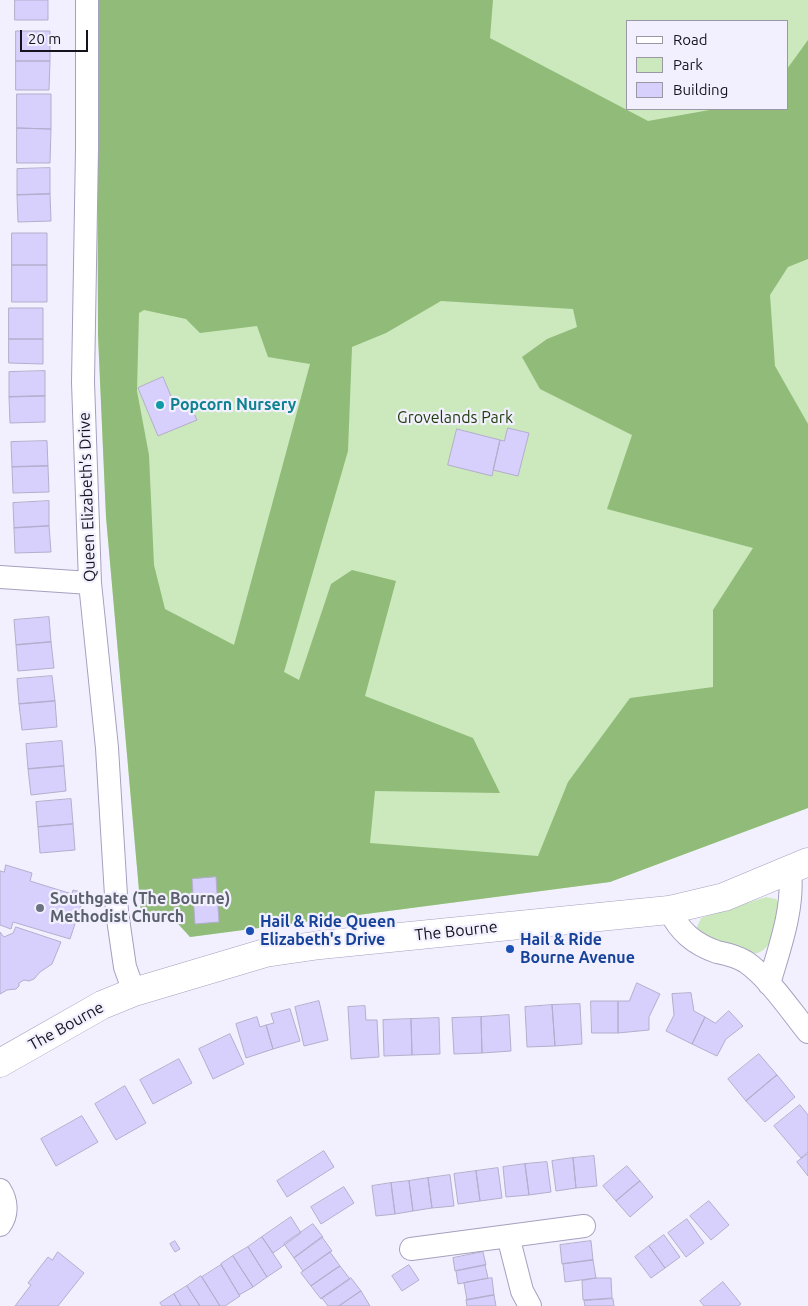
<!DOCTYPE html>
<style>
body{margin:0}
#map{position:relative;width:808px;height:1306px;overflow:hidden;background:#f2f0fe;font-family:Ubuntu,sans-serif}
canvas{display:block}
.legend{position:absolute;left:626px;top:20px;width:162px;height:90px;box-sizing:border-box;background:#f2f0fe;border:1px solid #9a98a5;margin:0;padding:6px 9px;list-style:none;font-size:15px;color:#16131f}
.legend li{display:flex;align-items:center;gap:10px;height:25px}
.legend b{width:25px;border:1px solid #9a98a5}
.scale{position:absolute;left:20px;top:30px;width:68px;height:22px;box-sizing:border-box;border:2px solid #16131f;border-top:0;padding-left:6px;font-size:15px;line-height:18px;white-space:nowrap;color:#16131f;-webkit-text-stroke:4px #f2f0fe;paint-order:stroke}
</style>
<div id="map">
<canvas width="808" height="1306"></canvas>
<ul class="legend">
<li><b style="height:6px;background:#fff"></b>Road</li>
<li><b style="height:14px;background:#cbe9bc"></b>Park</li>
<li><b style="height:14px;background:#d7cffc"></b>Building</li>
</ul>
<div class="scale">20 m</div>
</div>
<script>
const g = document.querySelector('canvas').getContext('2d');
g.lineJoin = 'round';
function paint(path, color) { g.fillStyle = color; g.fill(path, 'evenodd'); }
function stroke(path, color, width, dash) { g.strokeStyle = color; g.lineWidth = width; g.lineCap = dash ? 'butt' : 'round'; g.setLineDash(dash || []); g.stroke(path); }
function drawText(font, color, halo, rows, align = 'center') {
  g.font = font + ' Ubuntu,sans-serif'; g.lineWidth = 4.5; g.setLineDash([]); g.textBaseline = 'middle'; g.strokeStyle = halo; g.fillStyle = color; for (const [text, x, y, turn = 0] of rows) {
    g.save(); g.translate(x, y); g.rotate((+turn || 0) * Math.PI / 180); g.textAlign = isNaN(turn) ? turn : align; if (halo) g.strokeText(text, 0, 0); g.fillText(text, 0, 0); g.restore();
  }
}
const green = new Path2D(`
 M97,0H808V808L610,882L190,937L171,916L141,913L106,517L98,335ZM627,21H787V109H627Z
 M766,897L776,899L780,905C777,916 776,932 770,942C754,971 715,940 696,929L701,918Z`);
const forest = new Path2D(`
 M97,0H493L490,38L648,121L715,109H787V69L808,40V259L788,267L770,295L775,366L808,424V808L610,882L190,937L171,916L141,913L106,517L98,335ZM441,301L573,309L577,327L547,339L522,357L540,389L632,435L607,509L753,548L713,610V687L630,698L568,782L538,856L370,843L375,791L500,793L473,738L365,696L396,581L352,570L331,584L299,680L284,672L348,451L352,347L386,333ZM144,310L186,319L200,333L257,326L268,357L310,364L234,645L165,609L154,565L149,455L137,391L139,313Z`);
const building = new Path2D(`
 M15,0H48V20H15Z
 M16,31H50V61H16Z
 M16,61H50L49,90H16Z
 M17,94H51V129L17,128Z
 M17,128L51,129L50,163H17Z
 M50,168V194L17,195V169Z
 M50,194L51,221L18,222L17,195Z
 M12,233H47V265H12Z
 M12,265H47V302H12Z
 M9,308H43V339H9Z
 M9,339H43V364L9,363Z
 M45,371V396L9,397V372Z
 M163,377L176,408L189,402L197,420L158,436L138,388Z
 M45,396V422L10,423L9,397Z
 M508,428L529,433L518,476L493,470L500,440L504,441Z
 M457,429L500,440L492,476L448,465Z
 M47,441L48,466L12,467L11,442Z
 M48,466L49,492L13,493L12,467Z
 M49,501V526L14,528L13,503Z
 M49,526L51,552L15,553L14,528Z
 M49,617L51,642L16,645L14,620Z
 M51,642L54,668L18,671L16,645Z
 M52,676L55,701L19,704L17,679Z
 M55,701L57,727L22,730L19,704Z
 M62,741L64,766L28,769L26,744Z
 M64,766L66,791L31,795L28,769Z
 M71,799L73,824L38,827L36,802Z
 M73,824L75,850L40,853L38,827Z
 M6,865L32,873L30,881L72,894L73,890L85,893L70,939L13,922L11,929L0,925V871L4,872Z
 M216,877L219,922L195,924L192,879Z
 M16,927L61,942L52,964L40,972L34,979L29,981L24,980L19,983V986L16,989L7,990L0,994V932L4,937L13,933Z
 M637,983L660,994L649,1017V1030L618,1033V1001H629Z
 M691,993L694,1011L705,1017L692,1044L666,1031L674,1015L672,994Z
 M319,1001L328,1040L304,1046L295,1007Z
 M591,1001H618V1033H592Z
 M580,1004L582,1044L555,1046L552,1005Z
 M552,1005L555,1046L527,1047L525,1007Z
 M365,1006L366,1020H377L379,1057L351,1059L348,1007Z
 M290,1009L300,1041L273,1049L266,1025L274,1023L271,1014Z
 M729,1011L743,1026L726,1039L717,1056L692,1044L705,1017L715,1023Z
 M509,1015L511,1051L482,1053L481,1017Z
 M257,1017L260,1027L266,1025L273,1049L246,1058L236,1024Z
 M481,1017L482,1053L454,1054L452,1018Z
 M439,1018L440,1054L412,1055L411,1019Z
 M411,1019L412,1055L384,1056L383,1020Z
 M230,1034L244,1064L213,1079L199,1049Z
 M759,1054L777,1075L746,1101L728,1079Z
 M179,1059L192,1083L153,1104L140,1080Z
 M777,1075L795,1097L765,1122L746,1101Z
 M125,1086L146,1123L116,1140L95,1104Z
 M800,1105L808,1115V1152L801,1158L774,1126Z
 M82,1116L98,1142L56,1166L41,1139Z
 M324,1151L334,1167L287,1197L277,1181Z
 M808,1154V1176L797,1162Z
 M594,1156L597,1186L576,1188L573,1158Z
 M573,1158L576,1188L556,1191L552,1161Z
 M547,1162L551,1192L529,1195L525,1164Z
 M525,1164L529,1195L506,1197L503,1167Z
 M627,1166L640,1181L616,1201L603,1186Z
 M498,1168L502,1198L480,1201L476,1171Z
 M476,1171L480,1201L458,1204L454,1174Z
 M450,1175L454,1206L432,1208L428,1178Z
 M428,1178L432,1208L413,1211L409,1181Z
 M409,1181L413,1211L395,1214L391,1183Z
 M640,1181L653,1197L630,1217L616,1201Z
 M391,1183L395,1214L376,1216L372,1186Z
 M344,1187L354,1203L321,1224L311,1207Z
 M709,1201L729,1225L711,1240L690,1216Z
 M291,1217L301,1233L273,1253L262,1237Z
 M687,1219L704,1243L686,1257L668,1233Z
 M313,1224L323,1237L294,1258L284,1244Z
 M664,1235L680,1257L665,1268L649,1246Z
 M262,1237L282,1267L267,1277L248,1247Z
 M322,1237L332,1251L303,1271L294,1258Z
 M175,1241L180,1249L175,1252L170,1244Z
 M591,1241L593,1260L562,1264L560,1245Z
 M649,1246L665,1268L651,1278L635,1257Z
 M248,1247L267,1277L253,1287L233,1256Z
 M58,1252L84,1273L58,1306H15L31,1285L28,1283L41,1266L48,1257L52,1260Z
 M330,1252L340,1266L311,1286L301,1273Z
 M483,1252L486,1265L455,1271L453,1258Z
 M233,1256L253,1287L239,1295L221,1264Z
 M593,1260L596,1278L565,1282L563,1264Z
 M221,1265L240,1296L225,1306H220L202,1277Z
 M409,1265L419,1280L402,1291L392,1276Z
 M485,1265L488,1278L458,1284L456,1271Z
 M340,1266L350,1279L321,1299L311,1286Z
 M201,1276L220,1306H200L187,1286Z
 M351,1278L361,1291L339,1306H328L322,1298Z
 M492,1278L494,1295L467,1300L464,1283Z
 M596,1278H611L612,1298L583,1300L582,1281Z
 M723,1282L741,1304L738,1306H704L700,1301Z
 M187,1286L200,1306H181L174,1294Z
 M361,1291L370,1306H339Z
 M174,1294L181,1306H162L160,1303Z
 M494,1295L496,1306H467L466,1300Z
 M613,1299L614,1306H585L584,1301Z`);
const minor = new Path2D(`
 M87,0V148L83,382L90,583L107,748L117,912L125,967L134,992
 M0,577L90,583
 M669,910C680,932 694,944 717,952C727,954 738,957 746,962C769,978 791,1011 808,1032
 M769,984C780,946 794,909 790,870
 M0,1190C7,1201 8,1214 0,1225
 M508,1236L522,1291L530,1306
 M411,1249L584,1226`);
const major = new Path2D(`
 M0,1063L102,1005L134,992L265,953L320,945L669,910L724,897L808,862`);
const markers = [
 [160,405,5,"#0f9aa8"],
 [40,908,5,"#6b7280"],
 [250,931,5,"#1a4fb4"],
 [510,949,5,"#1a4fb4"]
];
const cultureNames = [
 ["Popcorn Nursery",170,405]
];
const parkNames = [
 ["Grovelands Park",455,418]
];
const streetNames = [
 ["Queen Elizabeth's Drive",87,497,-92],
 ["The Bourne",456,931,-6],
 ["The Bourne",66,1026,-29]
];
const worshipNames = [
 ["Southgate (The Bourne)",50,899],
 ["Methodist Church",50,917]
];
const transitNames = [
 ["Hail & Ride Queen",260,922],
 ["Elizabeth's Drive",260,940],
 ["Hail & Ride",520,940],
 ["Bourne Avenue",520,958]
];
paint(green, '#cbe9bc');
paint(forest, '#90bb79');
paint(building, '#d7cffc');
stroke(building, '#b4aecd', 1);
stroke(minor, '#a5a0bf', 24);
stroke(major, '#a5a0bf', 29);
stroke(minor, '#fff', 22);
stroke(major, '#fff', 28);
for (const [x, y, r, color] of markers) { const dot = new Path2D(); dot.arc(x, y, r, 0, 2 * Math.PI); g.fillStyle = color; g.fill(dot); stroke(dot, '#f2f0fe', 2); }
drawText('bold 16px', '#0d838f', '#f2f0fe', cultureNames, 'left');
drawText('16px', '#1e3a0a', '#f2f0fe', parkNames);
drawText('16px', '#16131f', '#f2f0fe', streetNames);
drawText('bold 16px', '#5b616d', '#f2f0fe', worshipNames, 'left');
drawText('bold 16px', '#164399', '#f2f0fe', transitNames, 'left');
</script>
